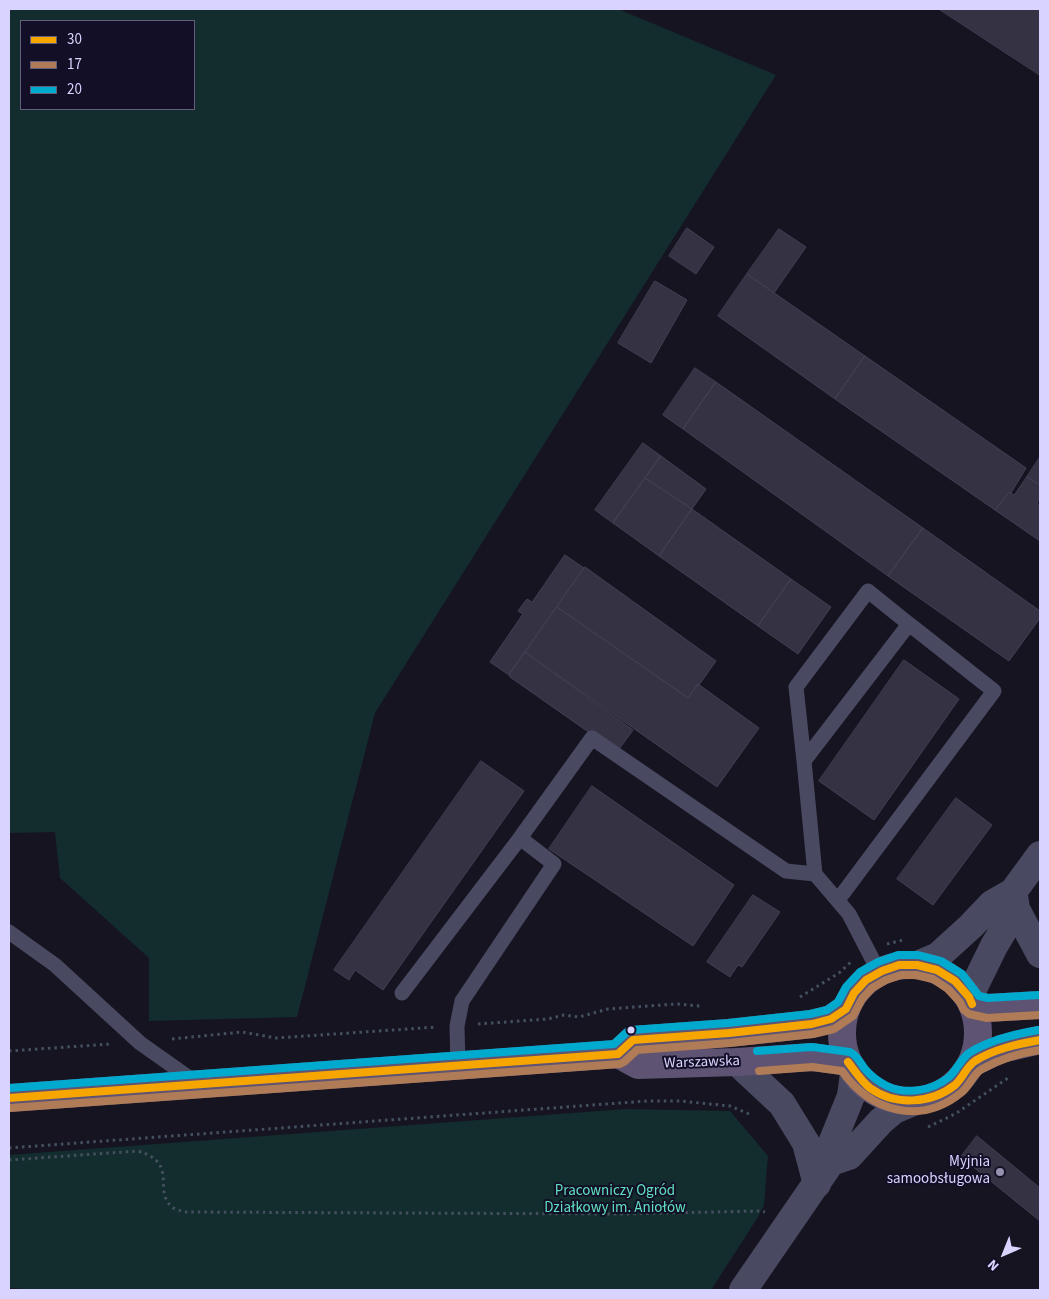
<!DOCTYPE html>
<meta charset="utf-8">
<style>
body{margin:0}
#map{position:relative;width:1049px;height:1299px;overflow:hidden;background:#161421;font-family:"Source Sans 3",sans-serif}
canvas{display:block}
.frame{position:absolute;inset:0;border:10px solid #d9d4ff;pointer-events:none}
.legend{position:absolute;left:20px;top:20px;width:175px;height:90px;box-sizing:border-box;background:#130f26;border:1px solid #625e7d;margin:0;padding:6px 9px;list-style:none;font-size:15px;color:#d9d4ff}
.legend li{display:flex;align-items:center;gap:10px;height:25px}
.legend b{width:25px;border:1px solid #625e7d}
.north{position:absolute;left:979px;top:1229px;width:50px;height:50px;-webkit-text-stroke:4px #130f26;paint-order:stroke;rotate:224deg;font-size:14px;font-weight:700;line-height:20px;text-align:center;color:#d9d4ff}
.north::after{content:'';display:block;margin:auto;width:18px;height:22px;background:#d9d4ff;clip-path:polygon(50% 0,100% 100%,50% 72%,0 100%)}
</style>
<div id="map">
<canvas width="1049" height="1299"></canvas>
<div class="frame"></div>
<ul class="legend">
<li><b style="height:6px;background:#f7a600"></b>30</li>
<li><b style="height:6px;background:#b07c57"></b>17</li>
<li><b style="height:6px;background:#00a9ce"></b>20</li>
</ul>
<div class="north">N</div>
</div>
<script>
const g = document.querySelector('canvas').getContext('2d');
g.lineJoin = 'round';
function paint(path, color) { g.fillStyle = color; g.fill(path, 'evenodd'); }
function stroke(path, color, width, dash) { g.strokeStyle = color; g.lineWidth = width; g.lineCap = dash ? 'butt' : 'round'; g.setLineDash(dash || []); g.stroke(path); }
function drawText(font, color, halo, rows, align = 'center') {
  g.font = font + ' "Source Sans 3",sans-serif'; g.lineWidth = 4; g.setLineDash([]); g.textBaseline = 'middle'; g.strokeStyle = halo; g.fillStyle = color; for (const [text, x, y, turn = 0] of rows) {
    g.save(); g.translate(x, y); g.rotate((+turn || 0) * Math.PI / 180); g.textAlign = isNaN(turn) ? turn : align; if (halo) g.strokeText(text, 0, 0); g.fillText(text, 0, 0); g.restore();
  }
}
const green = new Path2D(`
 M9,9H618L776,75L375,713L297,1017L149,1021V958L60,878L55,832L9,833ZM21,21H194V109H21Z
 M626,1109L730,1111L768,1156L764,1205L758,1217L711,1290H40L9,1288V1155Z`);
const building = new Path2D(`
 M939,9H1040V75Z
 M687,228L714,247L696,274L669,256Z
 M779,229L806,247L774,293L747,274Z
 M747,274L865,356L835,399L718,316Z
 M655,281L687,300L651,363L618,343Z
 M865,356L1026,468L1011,493L1009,492L995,510L835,399Z
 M695,368L716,382L683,429L663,415Z
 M716,382L923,528L888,576L683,429Z
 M643,443L661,456L613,523L595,510Z
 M661,456L706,489L692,509L645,478Z
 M1040,457V485L1027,477Z
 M1027,477L1040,485V498L1037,503L1040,506V541L995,510L1009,492L1014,495Z
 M645,478L692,509L659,556L613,523Z
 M692,509L791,579L758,626L659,556Z
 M923,528L1040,611V618L1009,661L888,576Z
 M565,555L584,568L509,675L490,662L523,614L518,611L527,599L532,602Z
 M585,567L716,661L699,685L698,684L688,698L557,607Z
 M791,579L831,607L798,654L758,626Z
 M557,607L688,698L698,684L759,728L717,787L525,652Z
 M525,652L633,730L617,752L510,677L509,675Z
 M904,660L959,699L874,820L819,781Z
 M481,761L524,791L383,990L355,970L349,980L334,970Z
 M592,786L734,885L693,946L549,849Z
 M956,798L992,825L933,905L897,879Z
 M753,895L780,912L742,967L738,965L730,977L707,962Z
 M977,1136L1040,1188V1221L961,1157Z`);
const path = new Path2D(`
 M887,944L903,940
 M800,997L839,973L851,962
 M478,1024L548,1019L564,1015L579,1017L608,1009L676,1004L700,1006
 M172,1039L242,1032L276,1038L437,1027
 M9,1051L111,1044
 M928,1127L955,1114L1008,1078
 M9,1148L647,1101H680L730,1106L752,1115
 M9,1160L138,1151C178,1163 154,1187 170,1205C173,1209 179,1210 184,1212L621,1214L761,1211L765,1212`);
const lane = new Path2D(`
 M804,761L796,687L868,591L909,624
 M838,900L994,691L909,624L804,761L815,874L849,914L879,972
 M9,932L55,965L140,1043L198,1084
 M402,993L520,838
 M458,1066L457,1026L462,1001L554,864L520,838L592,738L786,871L815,874`);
const street = new Path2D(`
 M1014,896L1016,909L1040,954
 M917,965L938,956L971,926L992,904L1013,892L1040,855
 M969,997L994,946L1016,909
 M737,1062L782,1104L806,1143L817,1184
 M831,1162L849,1156L881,1121L894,1110L913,1102
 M743,1290L831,1162L832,1143L851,1096L854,1073`);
const primary = new Path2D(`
 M842 1033a68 68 0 1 1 136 0a68 68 0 1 1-136 0Z
 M972,1004L987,1008L1040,1005
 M618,1054L633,1040L729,1033L812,1024L831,1019L846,1009
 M972,1063L1001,1049L1040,1040
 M9,1098L618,1054L638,1065L737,1062L812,1057L848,1062`);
const bus1 = new Path2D(`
 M848,1062C855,1071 861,1081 870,1088C895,1106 931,1104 955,1085C963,1078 966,1067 975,1061C994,1049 1018,1044 1040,1040
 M9,1098L618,1054L633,1040L729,1033L812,1024L831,1019L846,1009L854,993L866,980L882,971L899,965H917L937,970L955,981L969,997L972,1004`);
const bus2 = new Path2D(`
 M759,1071L812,1067L842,1071C871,1112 921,1126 962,1092C970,1085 973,1074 982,1069C1000,1059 1020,1053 1040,1050
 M10,1108L620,1064L624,1062L637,1050L730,1043L813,1034L834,1029L853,1016L862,999L872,988L886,980L901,975H916L933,979L948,989L960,1002L964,1010L969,1014L987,1018L1040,1015`);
const bus3 = new Path2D(`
 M757,1051L812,1047L850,1052C858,1056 860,1063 865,1069C871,1076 879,1082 887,1086C906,1095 932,1091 949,1077C957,1070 960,1060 969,1053C989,1040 1015,1034 1038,1030
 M9,1088L614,1044L627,1032L631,1030L728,1023L810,1014L827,1010L838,1002L846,987L860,972L878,962L898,955H918L941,961L962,974L979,996L988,998L1039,995`);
const markers = [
 [631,1030,4.5,"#d9d4ff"],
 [1000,1172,5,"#9591b1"]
];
const streetNames = [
 ["Warszawska",702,1063,-2]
];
const poiNames = [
 ["Myjnia",990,1163],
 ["samoobsługowa",990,1180]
];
const parkNames = [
 ["Pracowniczy Ogród",615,1192],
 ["Działkowy im. Aniołów",615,1209]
];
paint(green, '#132c2d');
paint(building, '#343243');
stroke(building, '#433f54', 1);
stroke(path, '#44505f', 3, [2.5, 4]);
stroke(lane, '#4a4962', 15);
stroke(street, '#4a4962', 28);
stroke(primary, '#5e5373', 28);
stroke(bus1, '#f7a600', 8);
stroke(bus2, '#b07c57', 8);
stroke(bus3, '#00a9ce', 8);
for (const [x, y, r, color] of markers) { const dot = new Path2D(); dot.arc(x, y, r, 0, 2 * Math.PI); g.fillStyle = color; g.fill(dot); stroke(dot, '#130f26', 2); }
drawText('15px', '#d9d4ff', '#130f26', streetNames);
drawText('15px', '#d9d4ff', '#130f26', poiNames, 'right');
drawText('15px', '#5fe0c0', '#130f26', parkNames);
</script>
